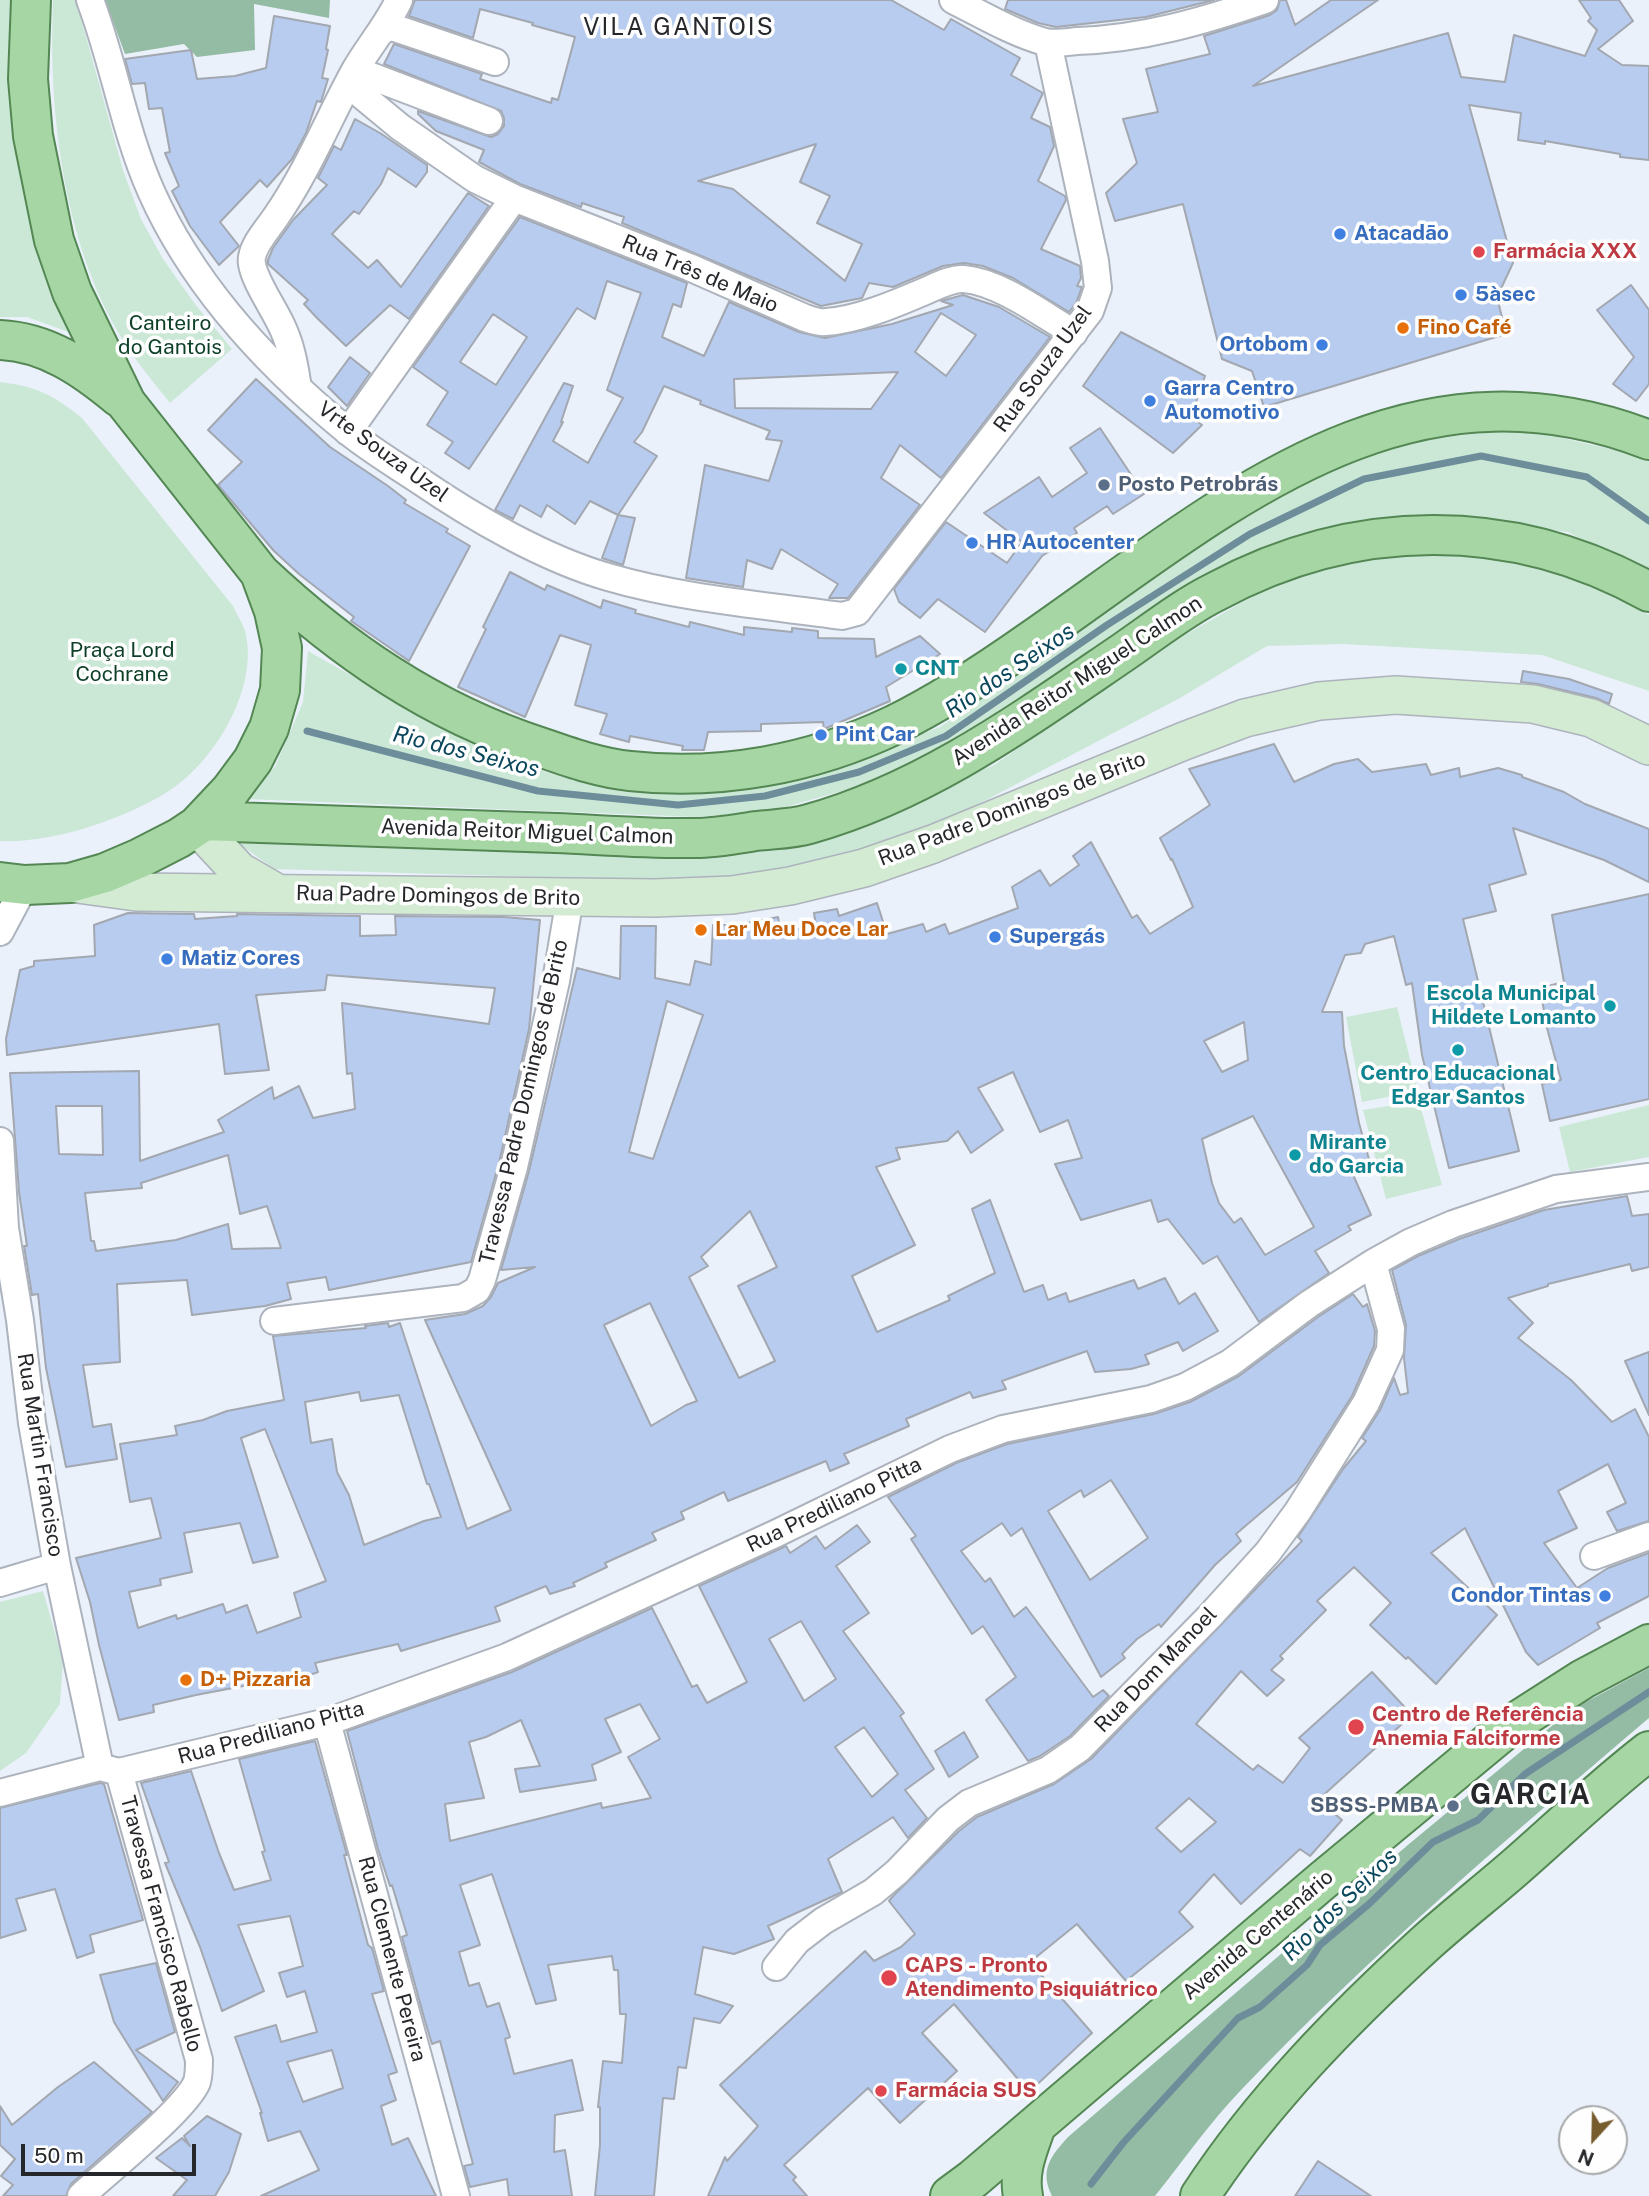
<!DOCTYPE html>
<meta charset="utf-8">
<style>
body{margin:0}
#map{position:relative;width:1649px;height:2196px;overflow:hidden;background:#ebf1fb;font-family:"Public Sans",sans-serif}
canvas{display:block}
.north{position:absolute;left:1558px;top:2105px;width:70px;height:70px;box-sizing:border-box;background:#fefefe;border:2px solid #a7a8a9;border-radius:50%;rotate:202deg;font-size:19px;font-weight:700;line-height:28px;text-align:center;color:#25272a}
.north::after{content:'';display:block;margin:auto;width:24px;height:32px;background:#775c2e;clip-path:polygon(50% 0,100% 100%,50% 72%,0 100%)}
.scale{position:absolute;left:21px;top:2144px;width:175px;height:32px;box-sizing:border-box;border:4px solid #25272a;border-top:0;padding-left:9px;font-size:21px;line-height:24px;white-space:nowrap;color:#25272a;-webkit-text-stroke:5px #fefefe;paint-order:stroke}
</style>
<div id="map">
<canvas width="1649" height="2196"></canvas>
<div class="north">N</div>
<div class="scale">50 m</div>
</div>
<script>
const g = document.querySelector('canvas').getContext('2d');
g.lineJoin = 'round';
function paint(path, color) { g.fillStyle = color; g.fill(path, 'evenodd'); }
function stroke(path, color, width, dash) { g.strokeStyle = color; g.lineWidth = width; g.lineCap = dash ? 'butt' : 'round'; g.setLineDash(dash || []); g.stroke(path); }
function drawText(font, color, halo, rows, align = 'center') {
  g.font = font + ' "Public Sans",sans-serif'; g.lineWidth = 7; g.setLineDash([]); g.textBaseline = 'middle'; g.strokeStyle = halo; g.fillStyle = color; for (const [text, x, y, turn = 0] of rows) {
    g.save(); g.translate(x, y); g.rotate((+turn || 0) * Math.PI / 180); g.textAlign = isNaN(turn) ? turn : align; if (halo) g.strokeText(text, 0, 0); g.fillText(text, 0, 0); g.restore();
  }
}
const green = new Path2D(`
 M0,0H12L9,18L19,165L74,334L27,317H0Z
 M53,0H76L77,4L123,170L141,219L163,259L195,304L232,349L170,403C156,385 141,368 128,348C64,251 48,115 53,0Z
 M0,382C38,387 52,394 82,418L233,606C237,615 244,625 246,635C258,693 210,770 159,797C114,822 52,843 0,841Z
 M1524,429L1649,458V576L1568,532L1425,516L1298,536L1193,583L951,745L866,784L772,811L697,817L246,799L275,767L303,702L308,651L434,722L546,772L669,792L849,762L940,727L1246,515L1318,474L1404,441Z
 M1427,549L1564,571L1649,615V691L1542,655L1342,644L1267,646L1180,698L912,839L800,866L699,882L274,869L234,840L856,824L994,765L1155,652L1297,571Z
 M1397,1007L1418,1091L1362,1102L1346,1017Z
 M1419,1101L1442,1185L1386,1199L1363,1110Z
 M1649,1105V1157L1570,1172L1559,1127Z
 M43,1591L63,1661L60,1704L26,1753L0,1771V1602Z`);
const forest = new Path2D(`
 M105,0H330L329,18L254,4L255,50L197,57L184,44L125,54Z
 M1649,1668V1718C1509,1837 1369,1956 1242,2089C1210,2122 1183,2161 1155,2196H1052C1039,2170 1051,2156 1068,2137L1409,1844L1571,1710Z`);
const stream = new Path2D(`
 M307,731L538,791L678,805L765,796L859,772L946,736L1107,625L1250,534L1364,479L1481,456L1587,477L1649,521
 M1091,2184L1123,2143L1238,2018L1260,2007L1307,1965L1320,1945L1369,1904L1433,1842L1478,1820L1525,1774L1649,1692`);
const building = new Path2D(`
 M415,0H891L944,30L951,19L1020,58L1011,75L1043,93L1031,118L1050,127L1054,146L1038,181L1065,196L1066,200L1041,249L1080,266L1081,278L1077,286L1082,287L1076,303L1069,312L1013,278L983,266L964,263L943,266L893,287L869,283L862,298L821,306L622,223L624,217L582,203L581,207L520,184L479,162L484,150L436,131L418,114V111L491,137L498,134L504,126V118L501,111L384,64L394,44L482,74L480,79L551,103L552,98L558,100L575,37L532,25L533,23L480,9L473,38L409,16ZM816,144L800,182L830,196L817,223L862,244L845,281L733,189L698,181Z
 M1008,0H1214L1146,17L1056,27L1038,23L1005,9Z
 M1280,0H1286L1295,25L1331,0H1378L1253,86L1448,33L1461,77L1505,82L1514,35L1585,56L1597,30L1588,21L1591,18L1579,0H1619L1633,21L1598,49L1622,65L1649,66V160L1620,157V154L1545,141V144L1518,140L1521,113L1469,105L1513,263L1497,297L1506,334L1264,407L1252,371L1222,359L1183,204L1115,221L1106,193L1137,163L1123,119L1158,112L1146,69L1210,54L1204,36L1270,15L1277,10Z
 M274,16L330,26L326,49L328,50L322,78L328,79L321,102L317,101L306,133L292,159L267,187L260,180L220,222L239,246L219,265L190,226L172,191L179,186L165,153L170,152L162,108L149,109L145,83L132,84L125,59L191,50L197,79L235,76L266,68Z
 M355,119L380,133L427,165V172L416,187L388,168L381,184L359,214L354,211L332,234L368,268L377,260L401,287L468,193L489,206L409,319L390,305L346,346L317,318L304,304L308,300L268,264V260L273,248L293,220L327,185L318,178L334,146L341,150Z
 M520,217L687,283L681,307L673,304L662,337L704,356L729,302L799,332L825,338L892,324L953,305L941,301L963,295L999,307L1050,337L941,478L900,445L881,478L920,505L848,598H829L838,584L781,549L772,569L747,560L743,587L686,578L705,465L769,481L782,441L766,439L770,431L700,404L701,401L664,386L642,432L634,442L657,456L618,515L590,501L575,524L547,505L541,517L520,505L513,519L495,510L564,383L573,386L561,422H563L553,441L588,463L623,398L607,390L641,293L607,281L595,319L577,308L469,469L445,453L453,442L427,425L448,392L413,367ZM941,313L976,335L946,376L915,352ZM493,314L527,337L496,385L460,362ZM898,372L871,409L735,408L734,379Z
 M1631,285L1649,310V384L1636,401L1613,384L1634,357L1597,310Z
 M1121,332L1205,376L1191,417L1202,425L1173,453L1083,386Z
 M350,357L370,373L347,406L328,387Z
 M256,379L330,447L388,486L406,500L404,503L448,529L446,532L470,546L409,661L351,621L354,617L299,574L274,551L218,485L242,462L208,430Z
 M1100,428L1144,494L1113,514L1107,506L1074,528L1077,533L1042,556L985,632L938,599L920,618L899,602L894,589L946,522L1007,563L1022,542L984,513L1039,477L1052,497L1087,473L1070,448Z
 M618,515L635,518L623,565L602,558Z
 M510,572L545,590L547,585L601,608L603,600L636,610L635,613L689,627L690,622L744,635V627L792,632V628L818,631V638L874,639L876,657L920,636L940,654L886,687L890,701L824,729L823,722L761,724V731L708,732L704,750H682L683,746L630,736L629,742L600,734L607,714L575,705L591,645L560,635L525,717L458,687L486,629L483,627Z
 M1523,671L1569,679L1612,694L1609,704L1596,698L1538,684L1521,682Z
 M1274,744L1294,782L1334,764L1358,759L1372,772L1426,764L1431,775L1459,768L1460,777L1498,768L1522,775V777L1564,792L1585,804L1649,829V882L1604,860L1513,828L1526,874L1489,885L1496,911L1463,919L1519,1151L1449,1168L1422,1055L1412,983L1406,985L1394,936L1365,944L1361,953L1345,955L1322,1012H1342L1344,1046L1359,1123L1370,1163L1350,1168L1371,1215L1348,1226L1351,1230L1315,1251L1329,1273L1259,1322L1217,1256L1203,1264L1168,1219L1158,1222L1151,1200L1081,1220L1055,1164L1082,1158L1068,1120L1040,1132L1013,1072L978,1088L1003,1130L971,1153L958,1131L947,1141L896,1148L900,1159L876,1167L915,1245L852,1276L877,1332L950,1300L948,1296L995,1273L972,1209L990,1200L1024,1292L1043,1285L1048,1300L1066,1293L1069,1302L1134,1280L1138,1289L1165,1278L1179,1304L1195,1293L1218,1331L1183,1351L1178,1342L1145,1355L1149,1364L1131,1369L1095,1372L1087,1351L1002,1381L1006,1389L973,1398L970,1392L906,1419L909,1426L844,1454L849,1463L830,1471L826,1461L728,1501L724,1492L681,1512L684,1519L652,1533L656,1540L605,1563L607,1567L573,1583L575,1586L550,1594L546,1586L495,1607L500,1621L401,1651L398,1644L315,1663L318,1672L277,1687L275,1680L196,1695L153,1705L154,1712L119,1720L99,1645L90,1602L76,1558L161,1538L151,1498L130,1502L120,1444L177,1435L175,1426L203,1420L227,1411L284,1400L273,1336L366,1328L365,1326L388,1323L389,1327L400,1323L467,1529L511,1510L425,1320L465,1314L483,1306L491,1297L498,1283L535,1267L501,1270L529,1171L577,968L620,979L621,926H656L655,978L690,985L695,961L711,965L713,925H736L778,917L781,932L816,926L814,913L837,909L839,916L877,903L887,934L923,924L926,932L945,924L949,934L1018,908L1012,887L1040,870L1050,886L1079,865L1073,856L1091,842L1132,918L1137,915L1150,934L1193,907L1172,859L1171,860L1160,838L1210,805L1189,769ZM667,1001L703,1015L653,1159L629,1152ZM1244,1022L1248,1060L1222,1072L1204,1041ZM1253,1116L1314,1227L1265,1255L1241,1218L1234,1223L1219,1203L1212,1183L1202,1139ZM750,1211L777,1267L738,1286L775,1361L739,1378L689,1277L708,1266L701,1257ZM650,1303L697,1401L686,1405L651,1426L604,1325ZM359,1392L361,1401L399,1395L427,1484H429L441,1517L424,1521L364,1545L349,1495L337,1472L332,1439L311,1443L305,1402ZM265,1429L326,1581L294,1593L301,1617L257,1633L247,1605L226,1613L223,1604L177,1619L176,1615L138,1628L129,1592L161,1585L160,1579L192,1572L184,1533L240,1523L253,1563L278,1557L241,1438Z
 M1649,894V1099L1550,1121L1542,1084L1561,1080L1547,1028L1540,988L1564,982L1552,915Z
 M128,913L194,914L195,919L237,916V914L360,916V936L396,935L395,916L504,917L540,920L529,1029L499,1163L471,1262L329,1290L326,1277L287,1283L291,1299L265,1306L192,1315L187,1280L117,1284L120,1362L83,1365L93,1427L111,1424L117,1459L66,1467L46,1368L38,1294L32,1295L24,1246H27L19,1192L10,1073L139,1071L140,1161L224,1132L218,1120L272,1087L274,1099L299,1086L313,1118L355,1109L352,1073L347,1074L342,1003L489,1024L495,988L327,975L325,990L256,995L269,1070L225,1074L219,1024L7,1055L6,1039L20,970L34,966V961L95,956L94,925ZM56,1106H102L103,1155L59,1154ZM228,1155L240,1214L267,1206L281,1248L232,1249L228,1224L176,1240L96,1251L94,1241H91L85,1193L142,1188L141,1183Z
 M1627,1196L1632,1216L1649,1214V1267L1632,1271L1630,1264L1548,1284V1286L1508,1298L1533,1323L1518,1338L1571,1380L1612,1422L1635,1409L1649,1437V1521L1617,1531L1607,1512L1626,1503L1608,1464L1558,1491L1577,1528L1544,1543L1577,1588L1608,1568L1649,1553V1596L1597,1623L1600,1628L1538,1665L1526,1652L1465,1528L1431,1553L1497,1615L1436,1684L1408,1657L1406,1659L1370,1625L1391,1603L1354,1567L1317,1601L1326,1610L1280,1656L1283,1659L1271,1670L1284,1680L1267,1696L1241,1671L1196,1724L1253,1770L1258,1765L1283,1783L1310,1748L1299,1738L1372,1672L1412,1715L1318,1800L1342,1820L1310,1856L1300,1849L1241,1904L1214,1874L1179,1912L1193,1927L1126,1981L1077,1924L1030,1962L1092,2033L1029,2092L954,2004L922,2033L957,2071L900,2123L868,2088L784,2165L796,2177L793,2180L807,2196H708L725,2157L727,2161L758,2126L720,2085L865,1951L874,1961L901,1947L915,1934L889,1901L894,1895L959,1831L977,1817L1054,1784L1091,1759L1302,1541L1298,1537L1343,1469L1366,1441L1362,1438L1380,1410L1394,1378L1400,1395L1408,1393L1404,1358L1406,1325L1392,1270L1418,1256L1459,1239L1544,1210ZM1189,1798L1216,1822L1181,1852L1156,1828Z
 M1353,1294L1363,1307L1367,1304L1375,1331L1374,1346L1352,1396L1297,1482L1236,1534L1241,1541L1215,1565L1161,1627L1159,1624L1137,1639L1122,1654L1125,1658L1101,1677L1022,1528L1011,1536L1002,1523L961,1551L985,1582L990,1578L1014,1617L1026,1607L1093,1697L1103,1690L1109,1696L1070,1736L1040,1756L1028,1761L986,1700L1016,1677L983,1626L972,1634L911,1539L916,1536L888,1497L956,1463L1007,1444L1154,1414L1190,1402L1239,1376L1318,1317ZM1111,1480L1148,1538L1090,1580L1048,1511L1081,1490L1084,1497Z
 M1649,1352V1415L1625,1361Z
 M857,1525L870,1542L836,1566L869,1613L843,1631L904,1713L900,1716L934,1769L905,1790L927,1818L908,1838L893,1817L828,1859L842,1892L768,1926L774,1939L734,1954L703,1947L695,1994L733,2006L720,2023L694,2018L686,2068L678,2067L674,2099L663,2098L654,2196H595L600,2145V2107H598L603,2061L622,2063L626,2014H620L618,1970H614L612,1956L548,1965L556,2000L536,2004L492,1874L460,1885L480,1945L459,1952L469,1986L479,1983L487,2007L499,2003L510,2037L505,2039L514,2074L572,2060L583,2110L555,2115L554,2152L565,2150L572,2196H509L507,2179L470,2187L464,2166L473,2164L440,2041L432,2044L425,2021L402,1937L407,1935L392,1885L390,1886L378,1849L347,1731L512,1672L652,1608L692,1687L697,1685L707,1703L747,1682L699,1586L786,1546L790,1553L816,1536L825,1549ZM801,1621L836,1679L804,1701L769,1639ZM640,1704L660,1739L628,1757L651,1798L602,1808L601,1803L450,1841L445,1804L484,1798L469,1742L486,1737L521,1720L540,1766L515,1769L520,1792L596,1780L592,1765L621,1752L605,1719ZM864,1727L898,1774L872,1797L835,1747Z
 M964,1732L978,1757L949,1777L935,1751Z
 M315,1741L347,1855H344L368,1945L372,1948L384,1991L372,1994L397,2072L388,2075L396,2100L381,2106L392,2145L408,2138L436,2196H261L319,2170L300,2131L268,2141L260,2113H262L235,2037L276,2025L281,2042L317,2032L305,1991L287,1997L279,1973L303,1966L290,1916L238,1925L264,1991L222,2011L200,1947L165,1863L169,1862L141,1783L191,1771L219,1853L234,1890L271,1880L262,1852L265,1851L239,1759ZM332,2050L343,2088L303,2102L287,2062Z
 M100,1783L104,1784L143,1920L90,1935L94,1952L77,1958L55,1889L16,1899L26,1930L0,1938V1808Z
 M156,1963L175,2032L136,2050L178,2082L163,2101L114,2022L100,1975Z
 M94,2062L152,2112L71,2184L66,2196H3L13,2185L1,2176L15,2159L0,2145V2106L12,2125L58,2087Z
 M207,2116L241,2134L229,2172L215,2196H173L187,2180L156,2158L182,2138L190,2146L184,2136Z
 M1318,2161L1371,2196H1295Z`);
const street = new Path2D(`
 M90,0C114,63 124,130 151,191C193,286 267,365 346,430C369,449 396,465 420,481C474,518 545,559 608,577C683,599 764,605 842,616L857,612L1090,311L1098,288L1095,261L1048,43
 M953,0C983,15 1013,33 1045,42C1055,44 1067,42 1077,41C1142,39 1204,21 1265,0
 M381,32L389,26L495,62
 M355,70L489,121
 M348,84L400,127L475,179L514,198L689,267L805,318C812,320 819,323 826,322C857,320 895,304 923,292C935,287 951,278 964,279C1000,282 1043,315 1074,333
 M298,388C295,369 292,349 284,331C276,311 255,283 252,264C249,249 267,230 275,218C307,172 328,120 354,72C368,47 387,26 399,0
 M348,432L514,198
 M0,932L25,885
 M0,1141L5,1228L20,1320L32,1423L57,1566L100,1767
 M274,1321L463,1298L477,1290L482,1280L514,1167L556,981L570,898
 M1594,1556L1649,1536
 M0,1583L57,1566
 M327,1722L456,2196
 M0,1793L100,1767L119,1772L327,1722L507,1657L775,1534L950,1449L1003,1429L1151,1399L1185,1387L1230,1363L1309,1304L1373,1263L1411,1242L1453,1224L1556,1189L1649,1177
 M776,1967L797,1941L823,1921L873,1892L897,1872L948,1819L969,1803L1048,1770L1080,1748L1209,1617L1268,1552L1298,1511L1366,1403L1390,1350L1391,1329L1373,1263
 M81,2196C106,2173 186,2109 197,2082C199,2075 199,2067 199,2060L119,1772`);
const secondary = new Path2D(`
 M197,826L239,871L277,893
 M70,883L136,892L655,898L732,895L790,886L864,868L933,844L1184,741L1245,718L1319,701L1396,695L1533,704L1591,718L1649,746`);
const primary = new Path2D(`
 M0,340C47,342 84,368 119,397
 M260,573C342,650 432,712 540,747C569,757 599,768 630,771C720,781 812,764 894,725C943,701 988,671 1032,640C1222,508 1402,345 1649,440
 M202,821C320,825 438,829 556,833C602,835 649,839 695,838C715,838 736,834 756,831C773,829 792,829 809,824C927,791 1025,719 1125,651C1154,631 1183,608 1215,592C1354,517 1511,515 1649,592
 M0,882L25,885L70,883L105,873L140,858L179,838L197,826L230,791L253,760L269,728L280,690L282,648L274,611L260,573L126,403L72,292L54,240L33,136L28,79L31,0
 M950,2196L973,2179L1322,1881L1508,1727L1583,1679L1649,1644
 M1023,2196C1018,2171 1028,2149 1036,2126
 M1200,2196C1262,2101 1344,2018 1427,1942C1455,1917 1484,1894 1512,1870C1558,1830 1601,1788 1649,1751`);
const markers = [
 [1340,234,7,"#3f7fe0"],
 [1479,252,7,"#e0444e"],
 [1461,295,7,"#3f7fe0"],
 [1403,328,7,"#e8710a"],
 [1322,345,7,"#3f7fe0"],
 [1150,401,7,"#3f7fe0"],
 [1104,485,7,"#5c6f8a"],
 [972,543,7,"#3f7fe0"],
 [901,669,7,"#0f9aa8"],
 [821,735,7,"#3f7fe0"],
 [701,930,7,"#e8710a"],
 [995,937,7,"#3f7fe0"],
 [167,959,7,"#3f7fe0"],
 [1610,1006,7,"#0f9aa8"],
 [1458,1050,7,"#0f9aa8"],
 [1295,1155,7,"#0f9aa8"],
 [1605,1596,7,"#3f7fe0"],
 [186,1680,7,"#e8710a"],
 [1356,1727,9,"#e0444e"],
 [1453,1806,7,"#5c6f8a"],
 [889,1978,9,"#e0444e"],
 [881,2091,7,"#e0444e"]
];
const shopNames = [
 ["Atacadão",1354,234],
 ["5àsec",1475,295],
 ["Ortobom",1308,345,"right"],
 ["Garra Centro",1164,389],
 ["Automotivo",1164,413],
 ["HR Autocenter",986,543],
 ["Pint Car",835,735],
 ["Supergás",1009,937],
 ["Matiz Cores",181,959],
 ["Condor Tintas",1591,1596,"right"]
];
const healthNames = [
 ["Farmácia XXX",1493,252],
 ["Centro de Referência",1372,1715],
 ["Anemia Falciforme",1372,1739],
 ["CAPS - Pronto",905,1966],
 ["Atendimento Psiquiátrico",905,1990],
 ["Farmácia SUS",895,2091]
];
const streetNames = [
 ["Rua Três de Maio",700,274,23],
 ["Rua Souza Uzel",1043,369,-54],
 ["Vrte Souza Uzel",383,452,36],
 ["Avenida Reitor Miguel Calmon",1077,681,-33],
 ["Rua Padre Domingos de Brito",1012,809,-21],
 ["Avenida Reitor Miguel Calmon",527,832,2],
 ["Rua Padre Domingos de Brito",438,896,1],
 ["Travessa Padre Domingos de Brito",524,1102,-77],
 ["Rua Martin Francisco",40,1455,81],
 ["Rua Prediliano Pitta",834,1505,-26],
 ["Rua Dom Manoel",1156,1670,-46],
 ["Rua Prediliano Pitta",271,1733,-15],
 ["Travessa Francisco Rabello",161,1924,75],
 ["Avenida Centenário",1258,1935,-40],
 ["Rua Clemente Pereira",392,1959,75]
];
const parkNames = [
 ["Canteiro",170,324],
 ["do Gantois",170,348],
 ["Praça Lord",122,651],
 ["Cochrane",122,675]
];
const foodNames = [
 ["Fino Café",1417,328],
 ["Lar Meu Doce Lar",715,930],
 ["D+ Pizzaria",200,1680]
];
const serviceNames = [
 ["Posto Petrobrás",1118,485],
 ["SBSS-PMBA",1439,1806,"right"]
];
const cultureNames = [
 ["CNT",915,669],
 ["Escola Municipal",1596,994,"right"],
 ["Hildete Lomanto",1596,1018,"right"],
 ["Centro Educacional",1458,1074,"center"],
 ["Edgar Santos",1458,1098,"center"],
 ["Mirante",1309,1143],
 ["do Garcia",1309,1167]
];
const waterNames = [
 ["Rio dos Seixos",1010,671,-34],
 ["Rio dos Seixos",466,752,14],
 ["Rio dos Seixos",1340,1905,-44]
];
const quarterNames = [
 ["VILA GANTOIS",679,28]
];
const districtNames = [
 ["GARCIA",1531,1795]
];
paint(green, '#cbe8d6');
paint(forest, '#94bca4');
stroke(stream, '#6e8d9b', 7);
paint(building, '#b8ccef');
stroke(building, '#a2a7b0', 2);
stroke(street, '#adb3bc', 30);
stroke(secondary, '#adb3bc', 40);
stroke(primary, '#538753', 42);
stroke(street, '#fff', 26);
stroke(secondary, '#d3ebd2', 37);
stroke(primary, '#a7d6a5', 38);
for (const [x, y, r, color] of markers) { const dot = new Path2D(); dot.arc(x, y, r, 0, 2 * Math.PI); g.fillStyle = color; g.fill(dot); stroke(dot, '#fefefe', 2.5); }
drawText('bold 21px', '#366cbe', '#fefefe', shopNames, 'left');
drawText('bold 21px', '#be3a42', '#fefefe', healthNames, 'left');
drawText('21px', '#25272a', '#fefefe', streetNames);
drawText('21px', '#0d3f27', '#fefefe', parkNames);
drawText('bold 21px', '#c56008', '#fefefe', foodNames, 'left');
drawText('bold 21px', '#4e5e75', '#fefefe', serviceNames, 'left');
drawText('bold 21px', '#0d838f', '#fefefe', cultureNames, 'left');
drawText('italic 23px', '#0a475c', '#fefefe', waterNames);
g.letterSpacing = '2px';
drawText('24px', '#25272a', '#fefefe', quarterNames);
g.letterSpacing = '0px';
g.letterSpacing = '2px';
drawText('bold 28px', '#25272a', '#fefefe', districtNames);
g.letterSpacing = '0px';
</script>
